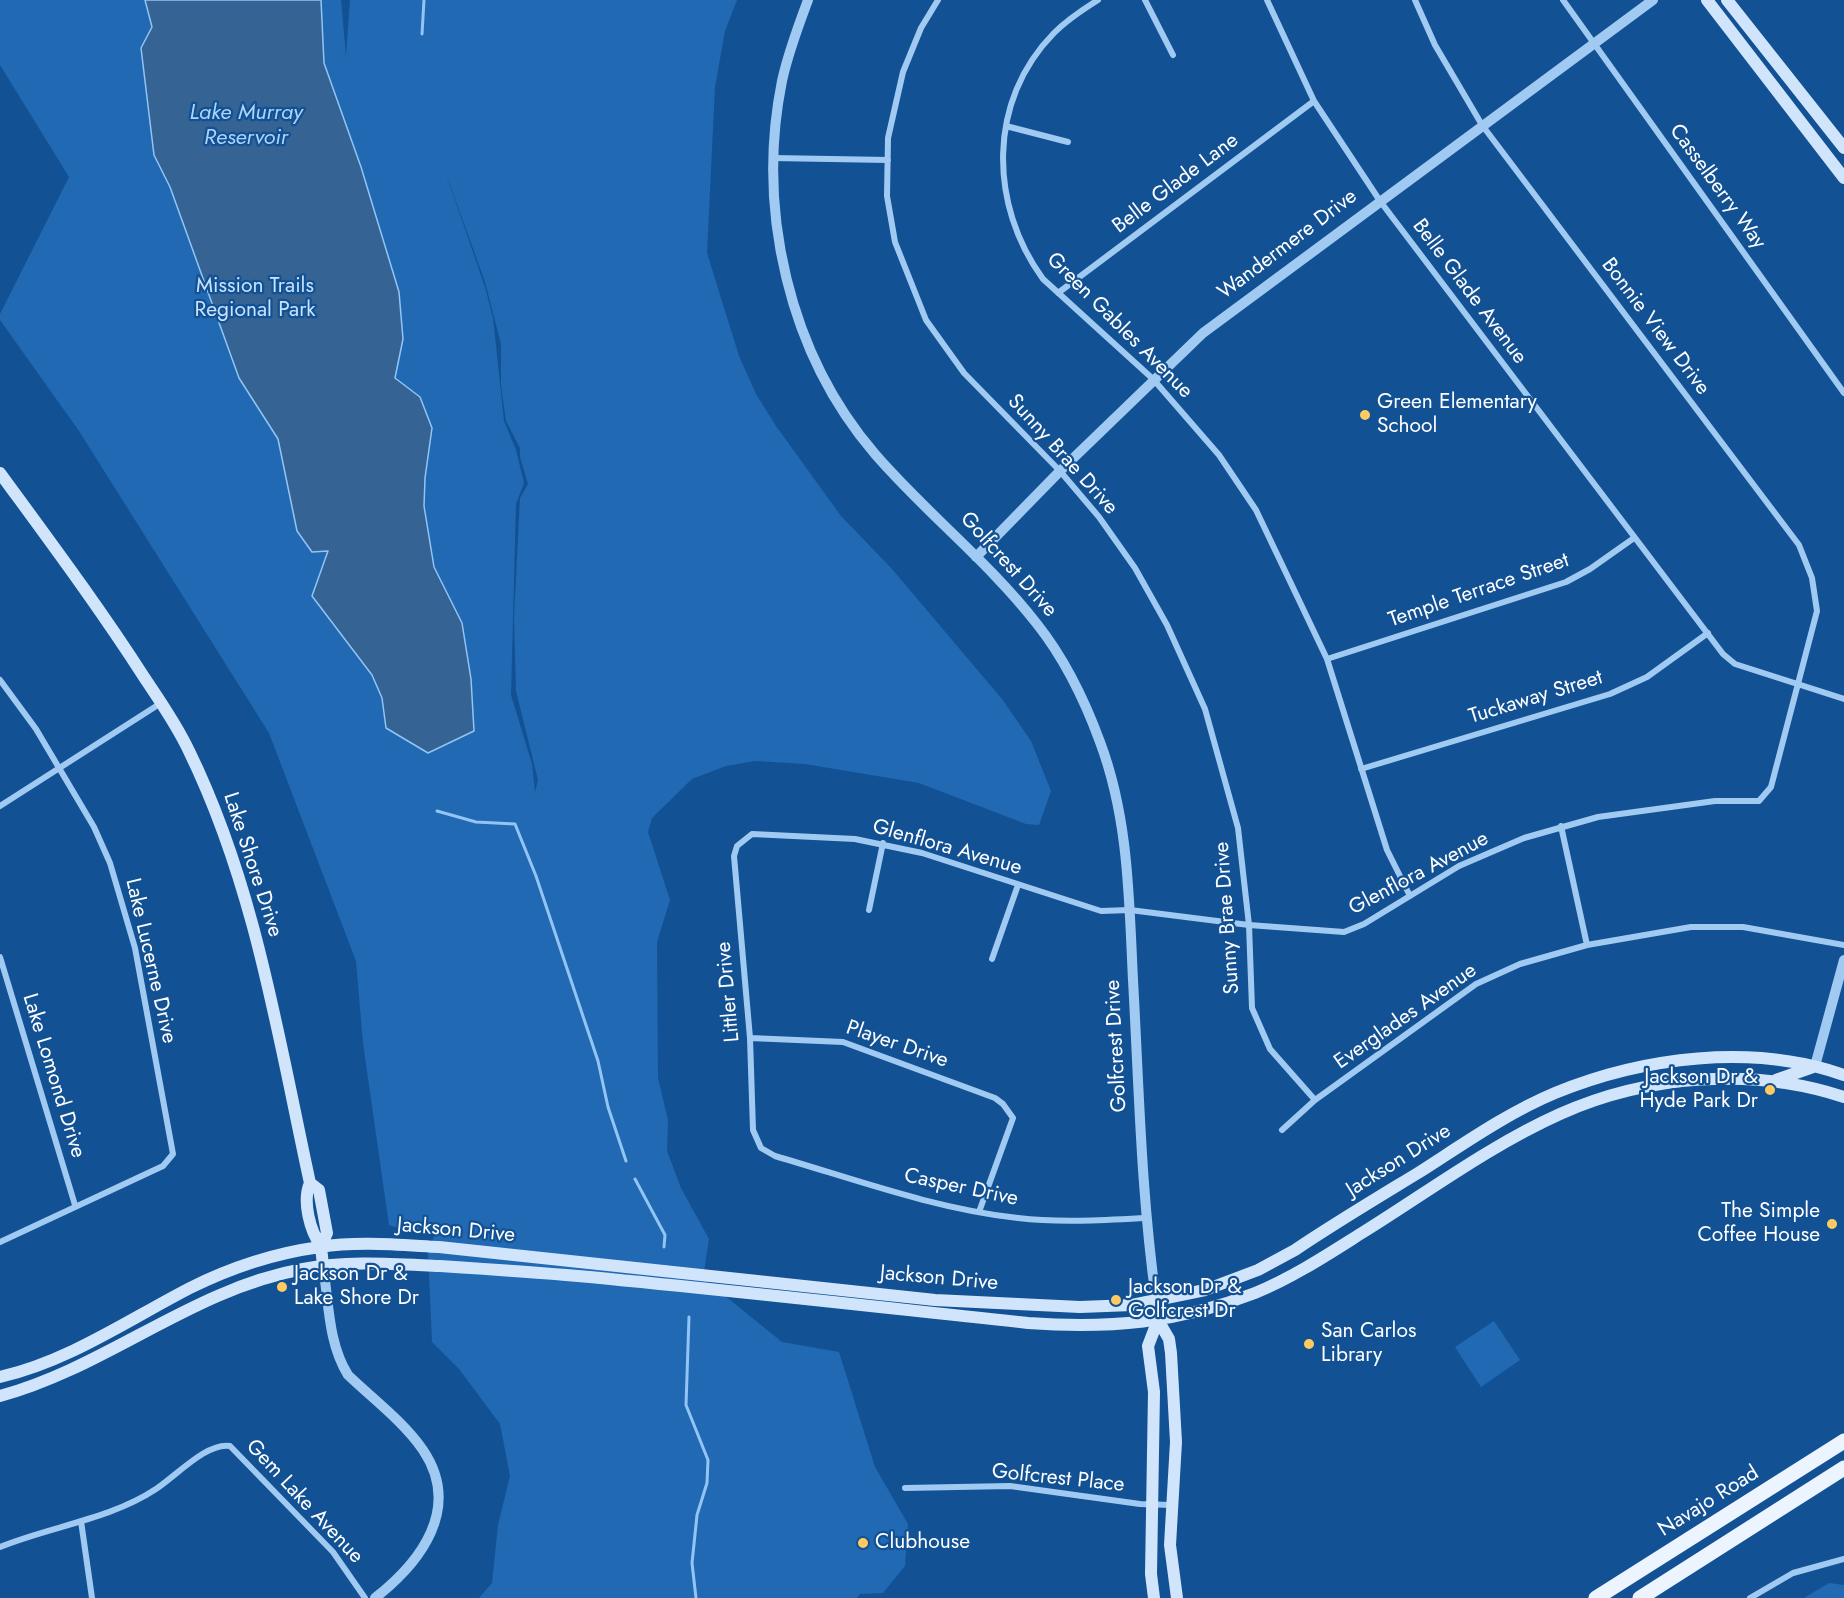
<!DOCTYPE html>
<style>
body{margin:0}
canvas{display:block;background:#125194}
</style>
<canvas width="1844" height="1598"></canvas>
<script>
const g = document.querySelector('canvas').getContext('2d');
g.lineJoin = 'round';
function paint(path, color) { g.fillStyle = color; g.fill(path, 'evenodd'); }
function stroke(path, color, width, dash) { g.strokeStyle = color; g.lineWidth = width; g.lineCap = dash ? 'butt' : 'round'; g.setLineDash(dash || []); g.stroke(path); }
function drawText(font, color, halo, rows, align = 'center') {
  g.font = font + ' Jost,sans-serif'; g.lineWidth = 4.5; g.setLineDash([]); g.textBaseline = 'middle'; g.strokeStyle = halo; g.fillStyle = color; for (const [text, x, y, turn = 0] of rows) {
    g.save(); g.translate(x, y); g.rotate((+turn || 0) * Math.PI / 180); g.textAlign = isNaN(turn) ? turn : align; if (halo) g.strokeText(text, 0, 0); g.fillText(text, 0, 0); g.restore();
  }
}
const green = new Path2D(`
 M0,0H341L346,56L350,0H737L725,31L715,87L707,253L739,356L756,394L776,426L841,516L892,569L1002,699L1031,741L1051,791L1039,825L1026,824L919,783L805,764L755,761L726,766L692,779L652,818L648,832L670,900L657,942L658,1078L668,1120L667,1151L681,1188L709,1239L703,1278L782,1342L839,1352L875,1467L908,1524L905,1566L883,1593L860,1594L857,1598H479L492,1583L498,1525L510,1476L500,1424L459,1369L432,1342L428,1252L436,1231L411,1232L389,1225L363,1043L356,961L269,733L79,431L0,320V314L69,177L0,65ZM443,165L485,282L501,344V386L506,421L520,448V457L528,484L520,498L514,618L516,691L538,780L535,792L532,764L511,695L516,504L524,483L516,450L504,421L493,318L485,287Z
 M1494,1321L1520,1360L1481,1387L1455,1347Z
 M1829,1583L1844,1585V1598H1804Z`);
const water = new Path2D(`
 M145,0H321L324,63L361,167L399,292L403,339L395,378L420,397L432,428L425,478L424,506L434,567L462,623L471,679L474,731L428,753L386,728L382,698L372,675L312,596L328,551L312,552L297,531L278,439L239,378L170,187L154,155L141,48L152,27Z`);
const stream = new Path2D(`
 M422,34L424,0
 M437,811L476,822L515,824L536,876L598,1061L608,1107L626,1161
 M635,1179L665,1235L664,1247
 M689,1317L686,1405L708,1460L707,1483L697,1515L694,1544L692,1563L696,1598`);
const minor = new Path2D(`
 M938,0L921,28L903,72L888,138L887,196L895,242L926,320L964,373L1060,471L1099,517L1135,568L1167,625L1205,709L1238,828L1249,925L1252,1008L1270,1049L1315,1100
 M1098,0C1082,10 1067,20 1054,33C987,101 989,205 1043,279L1153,379L1219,455L1256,510L1327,659L1387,850L1410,896
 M1145,0L1173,55
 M1267,0L1314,101L1380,201L1723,654L1735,664L1844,699
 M1563,0L1844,393
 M1006,126L1068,142
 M773,158L888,160
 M1058,293L1314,101
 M1327,659L1566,582L1590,569L1634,538
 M0,680L36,729L94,827L110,863L135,948L173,1154L163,1166L0,1242
 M1361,769L1610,694L1647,677L1708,633
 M0,806L161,703
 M1561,826L1587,945
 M869,910L883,843
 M0,957L75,1205
 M992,959L1018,885
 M750,1038L843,1042L995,1098L1003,1104L1013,1118L979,1212
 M1282,1130L1315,1100L1476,984L1520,964L1587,945L1691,927H1743L1844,945
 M1145,1218C1103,1220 1060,1223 1018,1218C935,1209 854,1179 775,1156L761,1148L753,1130L750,1038L734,856L737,846L752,834L855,839L922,853L1101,911L1130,910L1249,925L1344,932L1364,924L1459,866L1524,838L1598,817L1715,801H1759L1771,787L1817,611L1812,578L1799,545L1482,125L1435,45L1415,0
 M905,1488L1010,1486L1140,1504L1171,1505
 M81,1521L92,1598
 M0,1547C51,1526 109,1520 156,1489C176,1476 207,1442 230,1446L333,1552L365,1598
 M1750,1598L1793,1573L1844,1559`);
const tertiary = new Path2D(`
 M808,0C798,27 788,53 782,81C756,210 789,354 875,454C926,513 989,562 1037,624C1064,658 1085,701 1100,742C1129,819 1129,900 1133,980C1139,1087 1141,1193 1156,1299
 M976,557L1060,471L1203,333L1653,0
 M1815,1066L1844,960
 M323,1266C329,1303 328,1343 348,1375C373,1399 404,1422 423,1450C462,1508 421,1562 375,1598`);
const secondary = new Path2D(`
 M1707,0L1844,178
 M1727,0L1844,148
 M0,473C49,540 99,607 144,677C160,701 177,725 189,751C255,886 278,1036 310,1183C302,1201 310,1231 321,1246
 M1776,1080L1813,1067
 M310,1183L319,1190L327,1233L321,1246L323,1266
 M1156,1299L1158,1320L1169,1339L1171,1353L1176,1442L1170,1545L1177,1598
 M0,1377C69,1361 128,1320 190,1288C230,1268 276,1253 320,1247C358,1241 400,1245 439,1247L935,1300L1080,1307L1132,1305L1205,1290L1258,1270L1295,1250C1335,1223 1377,1198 1418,1173C1462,1145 1507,1113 1555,1093C1643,1057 1752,1043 1844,1075
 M0,1396C107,1367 192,1289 303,1269C348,1260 395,1264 440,1266C486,1269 532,1272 578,1276C728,1290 878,1307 1028,1323C1109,1329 1178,1323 1255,1293C1294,1277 1330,1253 1365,1231C1429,1191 1491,1145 1560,1114C1647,1075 1753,1067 1844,1097
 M1154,1598L1151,1574L1154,1392L1148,1346L1158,1320`);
const primary = new Path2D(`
 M1596,1598L1844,1441
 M1640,1598L1844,1468`);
const markers = [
 [1365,415,6,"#ffca62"],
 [1770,1090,6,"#ffca62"],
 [1832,1224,6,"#ffca62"],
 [282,1287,6,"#ffca62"],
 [1116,1300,6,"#ffca62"],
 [1309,1344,6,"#ffca62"],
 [863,1543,6,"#ffca62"]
];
const streetNames = [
 ["Belle Glade Lane",1176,184,-37],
 ["Casselberry Way",1717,187,54],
 ["Wandermere Drive",1288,245,-37],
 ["Belle Glade Avenue",1469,292,53],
 ["Green Gables Avenue",1119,326,45],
 ["Bonnie View Drive",1655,327,53],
 ["Sunny Brae Drive",1062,455,48],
 ["Golfcrest Drive",1008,565,48],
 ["Temple Terrace Street",1479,591,-19],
 ["Tuckaway Street",1536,698,-17],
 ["Glenflora Avenue",947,848,16],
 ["Lake Shore Drive",252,865,72],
 ["Glenflora Avenue",1419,874,-28],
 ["Sunny Brae Drive",1228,918,-94],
 ["Lake Lucerne Drive",150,961,77],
 ["Littler Drive",729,992,-95],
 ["Everglades Avenue",1406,1017,-35],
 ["Player Drive",897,1045,19],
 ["Golfcrest Drive",1117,1046,-93],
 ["Lake Lomond Drive",53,1076,73],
 ["Jackson Drive",1399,1161,-32],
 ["Casper Drive",961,1188,12],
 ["Jackson Drive",456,1231,5],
 ["Jackson Drive",939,1279,5],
 ["Golfcrest Place",1058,1479,6],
 ["Gem Lake Avenue",304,1502,47],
 ["Navajo Road",1709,1502,-32]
];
const parkNames = [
 ["Mission Trails",255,287],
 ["Regional Park",255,311]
];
const poiNames = [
 ["Green Elementary",1377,403],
 ["School",1377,427],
 ["Jackson Dr &",1758,1078,"right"],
 ["Hyde Park Dr",1758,1102,"right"],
 ["The Simple",1820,1212,"right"],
 ["Coffee House",1820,1236,"right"],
 ["Jackson Dr &",294,1275],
 ["Lake Shore Dr",294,1299],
 ["Jackson Dr &",1128,1288],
 ["Golfcrest Dr",1128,1312],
 ["San Carlos",1321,1332],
 ["Library",1321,1356],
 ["Clubhouse",875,1543]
];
const waterNames = [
 ["Lake Murray",246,114],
 ["Reservoir",246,139]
];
paint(green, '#2169b2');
paint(water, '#356394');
stroke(water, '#92c5f6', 1.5);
stroke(stream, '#92c5f6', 3);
stroke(minor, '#a1caf3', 6);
stroke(tertiary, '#a1caf3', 10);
stroke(secondary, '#d0e5fc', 12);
stroke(primary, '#ecf4ff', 15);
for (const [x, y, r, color] of markers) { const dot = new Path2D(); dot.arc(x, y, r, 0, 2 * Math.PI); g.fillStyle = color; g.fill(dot); stroke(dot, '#125194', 2); }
drawText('21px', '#fff', '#125194', streetNames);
drawText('21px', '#c8e3fd', '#125194', parkNames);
drawText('21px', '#fff', '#125194', poiNames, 'left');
drawText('italic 22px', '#add4fa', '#125194', waterNames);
</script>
